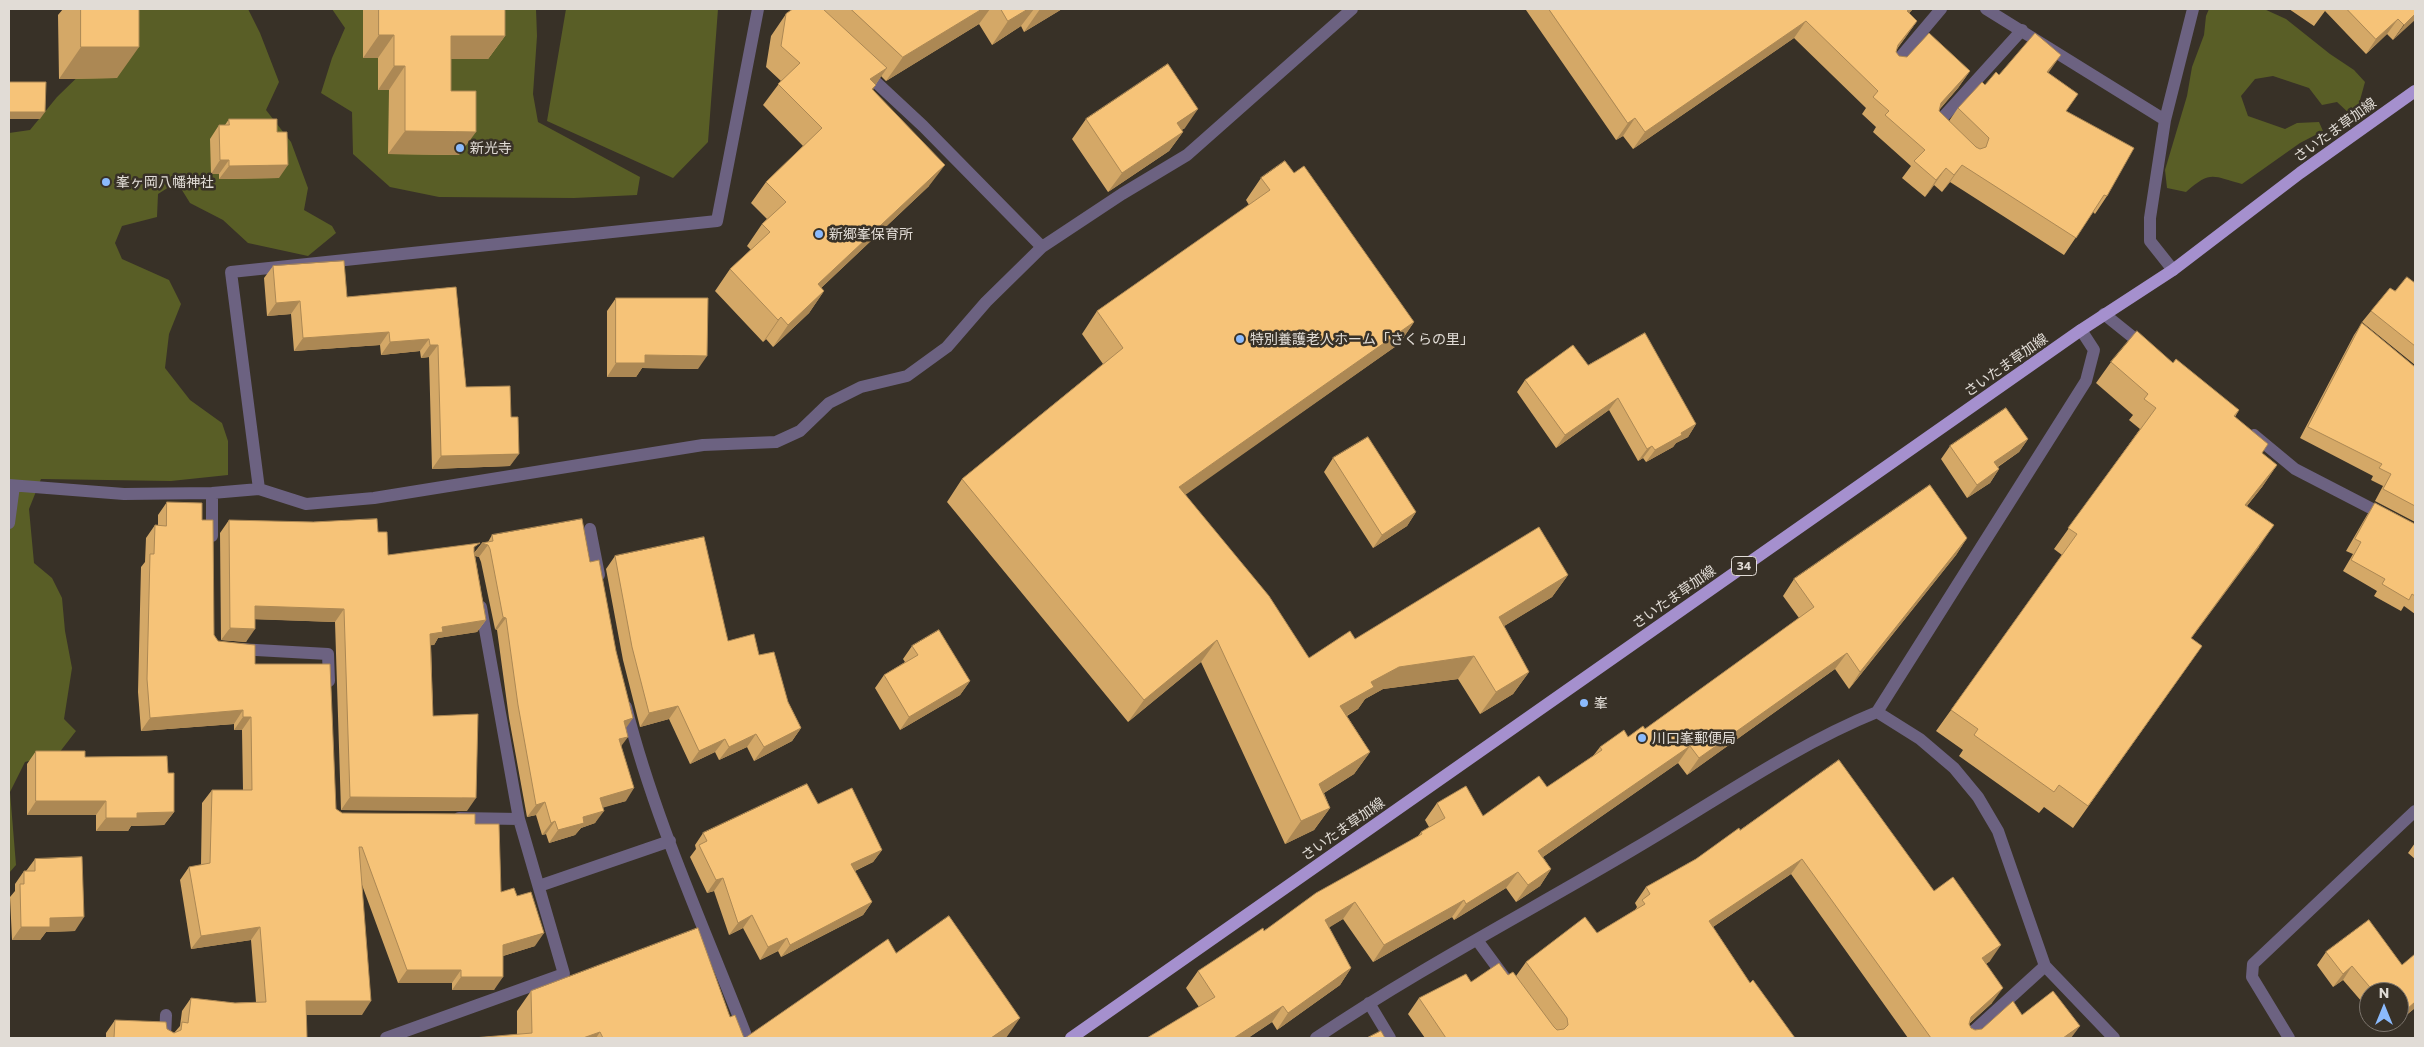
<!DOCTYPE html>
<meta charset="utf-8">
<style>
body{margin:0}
#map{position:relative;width:2424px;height:1047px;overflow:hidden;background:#383127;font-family:Commissioner,sans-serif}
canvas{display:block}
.frame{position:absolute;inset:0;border:10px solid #e1dcd6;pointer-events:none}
.north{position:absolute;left:2359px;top:982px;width:50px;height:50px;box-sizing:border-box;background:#383127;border:1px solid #7c756d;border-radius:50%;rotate:0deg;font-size:14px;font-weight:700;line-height:20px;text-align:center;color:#e1dcd6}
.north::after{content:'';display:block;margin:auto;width:18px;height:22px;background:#8bbafc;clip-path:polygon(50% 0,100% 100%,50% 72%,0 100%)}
</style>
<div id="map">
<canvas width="2424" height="1047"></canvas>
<div class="frame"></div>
<div class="north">N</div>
</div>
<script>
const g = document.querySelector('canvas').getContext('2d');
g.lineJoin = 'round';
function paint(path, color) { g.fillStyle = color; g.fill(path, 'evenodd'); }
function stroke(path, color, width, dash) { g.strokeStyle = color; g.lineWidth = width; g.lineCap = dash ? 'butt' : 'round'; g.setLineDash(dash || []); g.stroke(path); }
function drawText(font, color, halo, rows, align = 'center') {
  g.font = font + ' Commissioner,"Noto Sans JP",sans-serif'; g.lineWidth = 5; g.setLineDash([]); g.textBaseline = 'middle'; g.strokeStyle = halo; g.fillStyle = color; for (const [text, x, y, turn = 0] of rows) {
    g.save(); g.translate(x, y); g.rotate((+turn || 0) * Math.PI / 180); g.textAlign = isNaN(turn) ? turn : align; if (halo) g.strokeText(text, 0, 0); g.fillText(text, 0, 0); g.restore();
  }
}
const green = new Path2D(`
 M112,9H248L260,33L279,82L266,110L291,142L308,188L304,210L332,226L336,233L308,256L248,243L223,220L190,203L177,182L158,194L157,217L122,226L115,243L122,259L169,280L181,304L169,334L165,368L190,400L222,423L228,441V475L171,481L41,479L29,509L34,563L52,578L62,598L65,631L72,668L64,719L76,731L59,753L25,762L10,792L16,865L9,873V133L30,130L57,97L94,61Z
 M332,9H536L537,36L533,94L538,122L640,177L637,195L574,198L439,197L390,187L353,154L352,112L321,93L332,58L345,28Z
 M566,9H718L708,142L673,178L547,121Z
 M2209,9H2264L2286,19L2330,54L2354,70L2365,82L2357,111L2352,116L2337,102L2322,105L2309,88L2273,76L2255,79L2241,96L2248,116L2285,129L2297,123L2319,122L2323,131L2300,143L2242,184C2212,176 2211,170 2186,192L2167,188L2165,170L2187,96L2192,67L2204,35L2206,16Z`);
const minor = new Path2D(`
 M1986,9L2165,120
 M1892,67L1941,9
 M865,72L923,126L1042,247
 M1937,128L1935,126L2022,30
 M2173,270L2150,241V218L2165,120L2193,9
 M2104,314L2145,347
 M2254,435L2295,469L2415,531
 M9,485L124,494L212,493L259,489L306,504L374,498L703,445L776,442L800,431L829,403L861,387L907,376L947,347L986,302L1042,247L1122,194L1187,155L1352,9
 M259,489L231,272L717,221L758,9
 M212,493V536
 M9,523L14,486
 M590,529L599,575
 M238,649L328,654L329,681
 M626,707C655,821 705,929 747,1038
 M1877,712L1920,739L1954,768L1978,797L1998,831L2045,966L2114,1038
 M459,818L519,819
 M539,886L670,841
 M1477,940L1505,978
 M1369,1003L1390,1038
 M165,1038L166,1015
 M386,1038L564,974L519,819L481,607
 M1316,1038C1418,969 1528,912 1634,849C1713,803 1793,746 1877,712L2086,381L2094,350L2081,330
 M1966,1038L2045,966
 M2289,1038L2252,977L2253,964L2415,811`);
const major = new Path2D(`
 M1071,1038L2081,330L2173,270L2300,173L2415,91`);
const wall = new Path2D(`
 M63,9H130L117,78L59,79L58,15Z
 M363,9H505V36L488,59H451V91L459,155L388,154L389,90H378V58H363Z
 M793,9H1062L1024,32L1021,26L992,45L979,24L886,81L881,76L873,89L929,186L821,288L824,291L809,313L773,347L766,339L763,342L715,291L730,269L751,250L747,246L762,224L767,219L751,203L766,182L803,146L763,105L781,81L766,67L771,36L786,14Z
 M1527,9H1913L1909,13L1917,21L1905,38L1897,49L1896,52L1899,56L1970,71L1958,88L1940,109L1939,111L1949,121L1958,108L1985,85L1999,75L2048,73L2066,112L2107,196L2095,214L2093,212L2064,255L1950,182L1942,192L1934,185L1925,197L1902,178L1911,166L1873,132L1876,127L1862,114L1866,108L1794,38L1633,149L1623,136L1616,140L1526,10Z
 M2289,9H2415L2393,40L2387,34L2366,54L2325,11L2314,26Z
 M229,119L279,178L219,179V174H211L210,139L219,125H225Z
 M1086,119L1185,128L1181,130L1183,132L1169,151L1108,192L1072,139Z
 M1294,173L1414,322L1399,344L1185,494L1309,658L1355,639L1568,575L1552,597L1504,626L1529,672L1513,694L1480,714L1458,679L1383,689L1365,699L1358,709L1347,716L1370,752L1354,774L1324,793L1330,808L1314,830L1285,844L1201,662L1128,722L947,502L962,479L1103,364L1082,334L1097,311L1249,205L1246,200L1261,178Z
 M273,266L347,297L456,287L466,387L510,466L432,469L429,357L421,358L420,351L381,355L380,345L294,351L291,314L267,316L264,278Z
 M2415,283V365L2362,322L2371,311L2395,291Z
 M616,298L698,369L642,368L636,377H607V311Z
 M2362,323L2415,367V522L2375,501L2383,486L2371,480L2373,476L2300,438L2354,335Z
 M2111,362L2173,363L2239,410L2235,417L2262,453L2277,465L2262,487L2247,506L2259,547L2191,638L2202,646L2073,828L2044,807L2039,813L1959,756L1963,750L1936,731L2062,555L2054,549L2140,429L2129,420L2133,415L2096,383Z
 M1588,365L1696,424L1688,437L1676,443L1673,447L1646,462L1643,458L1638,461L1609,410L1556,448L1517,392L1525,380Z
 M2028,439L2019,452L1998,467L1999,469L1990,483L1967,498L1941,459L1950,446Z
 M1333,458L1416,512L1407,526L1373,548L1324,472Z
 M167,502L202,520L214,635L218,641L255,664L336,809L342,813L475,824L501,892L535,946L503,956L494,990H452V983H398L362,885V1015H306L307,1038H106V1033L115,1020L167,1029L174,1033L180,1026L182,1011L191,998L235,1003L256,1002L251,940L191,949L180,880L189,867L201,865L202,803L212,790H243L242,730H234V724L141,731L138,692L141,567L145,562L146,538L155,525H158V515Z
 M2375,503L2415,524V614L2404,606L2401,611L2374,596L2377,591L2343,571L2353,554L2346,551L2367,515Z
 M229,520L378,532L388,555L474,551V553L482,543L488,542L492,535L590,562L626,728L621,746L626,801L603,807L595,823L581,828L575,835L549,843L546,834L542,835L536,815L527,817L509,718L497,630L495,629L481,562L479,557L475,556L486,620L477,632L438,638L434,645H431L433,716L467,811L341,810L335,622L255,619L246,642L221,640L220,533Z
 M1967,538L1956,555L1849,689L1835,669L1687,775L1678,763L1543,857L1551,869L1540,886L1516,902L1506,888L1454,920L1452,917L1373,962L1343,919L1329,927L1351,968L1340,985L1277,1030L1272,1022L1248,1038H1147L1199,1007L1186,988L1198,971L1418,836L1421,832L1429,827L1425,820L1437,803L1483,816L1547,787L1593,756L1600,747L1628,737L1645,729L1799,618L1783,596L1794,579Z
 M615,556L728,641L759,655L788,702L801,728L792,741L754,761L747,747L719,760L715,752L690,764L669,719L640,727L623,660L606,569Z
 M912,646L970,681L960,695L900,730L875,688L884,675L905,662L903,659Z
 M36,751L85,757L168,773L174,812L164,825L131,826L128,831H96V815H27V764Z
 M818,804L882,850L873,862L855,871L872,902L863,915L781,957L778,951L760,960L743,928L729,935L714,891L707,893L690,857L696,849L695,845L703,833Z
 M1740,830L1934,891L1990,961L1986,964L1992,1003L1969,1024L1971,1028L1975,1030L1982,1029L2022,1015L2071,1038H1908L1791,874L1713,927L1750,983L1795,1038H1425L1408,1014L1419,998L1471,982L1508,975L1516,976L1526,962L1597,933L1635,910L1637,907L1635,903L1646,887L1696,859Z
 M2415,843V859L2408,853Z
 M35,859L75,931L46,932L40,940H12L10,897L15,891V884L24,871H26Z
 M2369,920L2415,1008L2399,1021V992H2369V1010L2343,980L2333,987L2317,965L2326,952Z
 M531,991L730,1017L744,1038H473L517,1035V1011Z
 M2380,1022H2398L2387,1031Z`);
const shadedWall = new Path2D(`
 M982,9H990L979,24L886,81L903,57Z
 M1028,9H1034L1021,26L992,45L1008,21Z
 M1040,9H1062L1024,32Z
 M1909,9H1913L1895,29Z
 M2415,14V20L2393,40L2404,25Z
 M2398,19L2387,34L2366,54L2376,39Z
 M1806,21L1794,38L1633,149L1645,132Z
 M1917,21L1905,38L1886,62L1898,45Z
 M379,35H394L378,58H363Z
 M451,36H505L488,59H435Z
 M81,47H139L117,78L59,79Z
 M2061,55L2049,72L2035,89L2047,72Z
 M394,66H405L389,90H378Z
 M887,68L874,87L876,85L861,106L870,79Z
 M1970,71L1958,88L1929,121L1941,103Z
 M1198,109L1185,128L1163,142L1177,123Z
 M9,112H45L40,119H9Z
 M1635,118L1623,136L1616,140L1628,123Z
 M405,131L476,132L459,155L388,154Z
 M1183,132L1169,151L1108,192L1122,173Z
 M220,160H229L219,174H211Z
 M288,165L279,178L219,179L229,166Z
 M945,165L929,186L802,306L818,284Z
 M1962,165L1950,182L1942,192L1954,175Z
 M1946,168L1934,185L1925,197L1936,180Z
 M824,291L809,313L773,347L788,325Z
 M300,301L291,314L267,316L276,303Z
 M781,317L766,339L763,342L778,320Z
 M1414,322L1399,344L1164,510L1179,487Z
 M389,332L380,345L294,351L303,338Z
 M429,339L420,351L381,355L390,342Z
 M430,345H438L429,357L421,358Z
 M645,355L707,356L698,369L642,368L636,377H607L616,363Z
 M1618,398L1609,410L1556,448L1565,435Z
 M1696,424L1688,437L1676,443L1673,447L1646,462L1655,450L1681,433Z
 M2028,439L2019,452L1985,475L1994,462Z
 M1652,446L1643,458L1638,461L1647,449Z
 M519,454L510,466L432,469L441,456Z
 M2277,465L2262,487L2230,526L2245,505Z
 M1999,469L1990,483L1967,498L1977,485Z
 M1416,512L1407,526L1373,548L1382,535Z
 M2274,525L2259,547L2176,659L2191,638Z
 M1967,538L1956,555L1849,689L1860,672Z
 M482,543L488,545L479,557L473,555Z
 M1568,575L1552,597L1483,639L1499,617Z
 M255,606L344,609L335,622L246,619Z
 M503,617L506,618L497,630L495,629Z
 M486,620L477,632L438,638L434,645L422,646L430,634L442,627Z
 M230,628L255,629L246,642L221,640Z
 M1217,640L1201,662L1128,722L1144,700Z
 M1847,653L1835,669L1687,775L1699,758Z
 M1474,656L1458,679L1383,689L1365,699L1358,709L1324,728L1340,706L1371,682L1399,667Z
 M1529,672L1513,694L1480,714L1496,692Z
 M970,681L960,695L900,730L909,717Z
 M678,706L669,719L640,727L649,713Z
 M243,710L234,724L141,731L150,718Z
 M243,717H251L242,730H234Z
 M633,718L624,731V721Z
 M801,728L792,741L754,761L764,747Z
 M756,734L747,747L719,760L729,747Z
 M628,737L619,749V739Z
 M725,739L715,752L690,764L699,751Z
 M1690,746L1678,763L1527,868L1538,851Z
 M1370,752L1354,774L1303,806L1319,784Z
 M634,788L626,801L592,811L600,798Z
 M350,797L476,798L467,811L341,810Z
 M36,801H106L96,815H27Z
 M545,802L536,815L527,817L536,805Z
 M1330,808L1314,830L1285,844L1301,821Z
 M604,811L595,823L581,828L575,835L549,843L558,830L583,817Z
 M174,812L164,825L131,826L128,831H96L106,818L137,813Z
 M555,821L546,834L542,835L551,823Z
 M882,850L873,862L842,877L851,864Z
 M1802,859L1791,874L1698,937L1709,921Z
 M1551,869L1540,886L1516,902L1528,885Z
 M1518,872L1506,888L1454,920L1466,904Z
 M723,878L714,891L707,893L716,880Z
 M1464,900L1452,917L1373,962L1384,945Z
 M872,902L863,915L781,957L790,945Z
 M1355,902L1343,919L1314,937L1325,920Z
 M752,915L743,928L729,935L738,923Z
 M84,917L75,931L46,932L40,940H12L21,927L50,918Z
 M260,927L251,940L191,949L201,936Z
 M544,933L535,946L493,959L503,945Z
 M787,938L778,951L760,960L768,947Z
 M2001,945L1990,961L1971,974L1982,958Z
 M2352,966L2343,980L2333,987L2343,974Z
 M1351,968L1340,985L1277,1030L1288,1013Z
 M407,970H461L452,983H398Z
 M461,977H503L494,990H452Z
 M2003,988L1992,1003L1960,1032L1971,1017Z
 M306,1001H371L362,1015H297Z
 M2415,1002V1008L2399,1021V1016Z
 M1283,1006L1272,1022L1248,1038H1234Z
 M1020,1018L1006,1038H991Z
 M2394,1022H2398L2387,1031Z
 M2080,1026L2071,1038H2063Z
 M600,1032L596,1038H583Z`);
const building = new Path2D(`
 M81,9H139V47H81Z
 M379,9H505V36H451V91H476V132L405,131V66H394V35H379Z
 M793,9H823L887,68L870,79L876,85L872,89L945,165L818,284L824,291L788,325L781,317L778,320L730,269L770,232L762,224L786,202L766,182L822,128L778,84L800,63L781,46L786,14Z
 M851,9H982L903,57Z
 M1001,9H1028L1008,21Z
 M1549,9H1909L1907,11L1917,21L1898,45L1896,52L1899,56L1907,57L1929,33L1970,71L1941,103L1939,111L1976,147L1980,149L1986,147L1989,138L1958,108L1982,82L1985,85L1996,72L1999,75L2035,33L2061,55L2047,72L2078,94L2066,111L2134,148L2107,196L2104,195L2076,238L1962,165L1954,175L1946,168L1936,180L1914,161L1925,150L1885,115L1889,111L1873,97L1878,91L1806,21L1645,132L1635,118L1628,123Z
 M2347,9H2415V14L2404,25L2398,19L2376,39Z
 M1168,64L1198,109L1177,123L1183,132L1122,173L1086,119Z
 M9,82H46L45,112H9Z
 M229,119H277V132H287L288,165L229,166V160H220L219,125H229Z
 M1285,161L1294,173L1304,166L1414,322L1179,487L1269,596L1309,658L1350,631L1355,639L1539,527L1568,575L1499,617L1529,672L1496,692L1474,656L1399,667L1371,682L1374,687L1340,706L1370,752L1319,784L1330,808L1301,821L1217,640L1144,700L962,479L1123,348L1097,311L1270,190L1261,178Z
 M344,261L347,297L456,287L466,387L510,386L511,417H518L519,454L441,456L438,345H430L429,339L390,342L389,332L303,338L300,301L276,303L273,266Z
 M2407,277L2415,283V346L2371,311L2390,288L2395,291Z
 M616,298H708L707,356L645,355V363H616Z
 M2362,323L2415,367V506L2383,489L2391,474L2379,468L2382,464L2308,427Z
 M2137,331L2173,363L2176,359L2239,410L2234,416L2268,444L2262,453L2277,465L2245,505L2274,525L2191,638L2202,646L2088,806L2059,785L2054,792L1974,735L1978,729L1951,710L2077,534L2068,528L2156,408L2144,399L2148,394L2111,362Z
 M1645,333L1696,424L1681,433L1682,435L1655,450L1652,446L1647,449L1618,398L1565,435L1525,380L1573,345L1588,365Z
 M2006,408L2028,439L1994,462L1999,469L1977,485L1950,446Z
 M1368,437L1416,512L1382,535L1333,458Z
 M1930,485L1967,538L1860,672L1847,653L1699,758L1690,746L1538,851L1551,869L1528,885L1518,872L1466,904L1464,900L1384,945L1355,902L1325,920L1351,968L1288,1013L1283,1006L1234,1038H1147L1215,997L1198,971L1263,928L1264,931L1316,893L1422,834L1421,832L1445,818L1437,803L1466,786L1483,816L1539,776L1547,787L1602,750L1600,747L1624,730L1628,737L1643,726L1645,729L1814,607L1794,579Z
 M167,502L202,503V520H213L214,635L218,641L255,645V664H330L336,809L342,813L475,814V824H499L501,892L514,888L517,896L531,892L544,933L503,945V977H461V970H407L362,847H359L371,1001H306L307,1038H114L115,1020L166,1022L167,1029L174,1033L181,1030L182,1022L188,1023L191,998L235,1003L266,1002L260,927L201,936L189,867L210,863L212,790H252L251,717H243V710L150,718L147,679L150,554H154L155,525L166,526Z
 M2375,503L2415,524V596L2412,594L2409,600L2382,584L2385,579L2351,560L2361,542L2355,539Z
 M377,519L378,532H387L388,555L480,543L474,547V552L486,620L442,627L443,632L430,634L433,716L478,714L476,798L350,797L344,609L255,606V629L230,628L229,520L313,522Z
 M582,519L590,562L599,560L616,651L633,718L624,721L628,737L619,739L634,788L600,798L604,811L583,817L584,823L558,830L555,821L551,823L545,802L536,805L518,705L506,618L503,617L490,549L488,545L482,543L493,541L492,535Z
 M704,537L728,641L754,634L759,655L774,652L788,702L801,728L764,747L756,734L729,747L725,739L699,751L678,706L649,713L632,647L615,556Z
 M939,630L970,681L909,717L884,675L918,655L912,646Z
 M36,751H85V757L167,756L168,773H174V812L137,813V818H106V801H36Z
 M1839,760L1934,891L1953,877L2001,945L1982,958L2003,988L1971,1017L1969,1024L1971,1028L1975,1030L1982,1029L2013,1001L2022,1015L2053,991L2080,1026L2063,1038H1931L1802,859L1709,921L1750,983L1753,980L1795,1038H1446L1419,998L1466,974L1471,982L1499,963L1508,975L1513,972L1554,1027L1557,1030L1564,1029L1568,1025L1567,1018L1526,962L1585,917L1597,933L1645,904L1642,900L1650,894L1646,887L1696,859L1739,828L1740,830Z
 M807,784L818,804L852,788L882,850L851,864L872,902L790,945L787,938L768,947L752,915L738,923L723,878L716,880L699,845L707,841L703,833Z
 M82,857L84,917L50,918V927H21L20,884H24V871H35V859Z
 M949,916L1020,1018L991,1038H745L888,939L896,953Z
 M2369,920L2402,965L2415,954V1002L2399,1016V992H2374L2352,966L2343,974L2326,952Z
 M698,928L730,1017L735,1015L744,1038H603L600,1032L583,1038H473L532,1033L531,991Z
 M1381,1031L1385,1038H1367Z`);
const markers = [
 [460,148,5,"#8bbafc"],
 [106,182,5,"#8bbafc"],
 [819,234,5,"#8bbafc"],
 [1240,339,5,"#8bbafc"],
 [1584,703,5,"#8bbafc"],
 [1642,738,5,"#8bbafc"]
];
const shields = [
 [1744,566,25]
];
const shieldNames = [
 ["34",1744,566]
];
const streetNames = [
 ["さいたま草加線",2335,130,-36],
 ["さいたま草加線",2006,365,-35],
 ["さいたま草加線",1674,597,-35],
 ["さいたま草加線",1343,829,-35]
];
const poiNames = [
 ["新光寺",470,148],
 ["峯ヶ岡八幡神社",116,182],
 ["新郷峯保育所",829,234],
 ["特別養護老人ホーム「さくらの里」",1250,339],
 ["峯",1594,703],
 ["川口峯郵便局",1652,738]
];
paint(green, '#595e26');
stroke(minor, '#6c6281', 12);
stroke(major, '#a590ce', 12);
paint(wall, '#d4a867');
paint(shadedWall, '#ac8854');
paint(building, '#f6c378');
stroke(building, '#ac8854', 1);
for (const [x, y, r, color] of markers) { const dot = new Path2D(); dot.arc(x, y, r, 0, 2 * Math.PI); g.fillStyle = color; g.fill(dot); stroke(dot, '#383127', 2); }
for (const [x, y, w] of shields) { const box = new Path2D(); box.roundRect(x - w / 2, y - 9.5, w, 19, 4); g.fillStyle = '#383127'; g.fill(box); stroke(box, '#e1dcd6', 1); }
drawText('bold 12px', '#e1dcd6', null, shieldNames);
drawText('14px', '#e1dcd6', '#383127', streetNames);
drawText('14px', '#e1dcd6', '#383127', poiNames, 'left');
</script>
